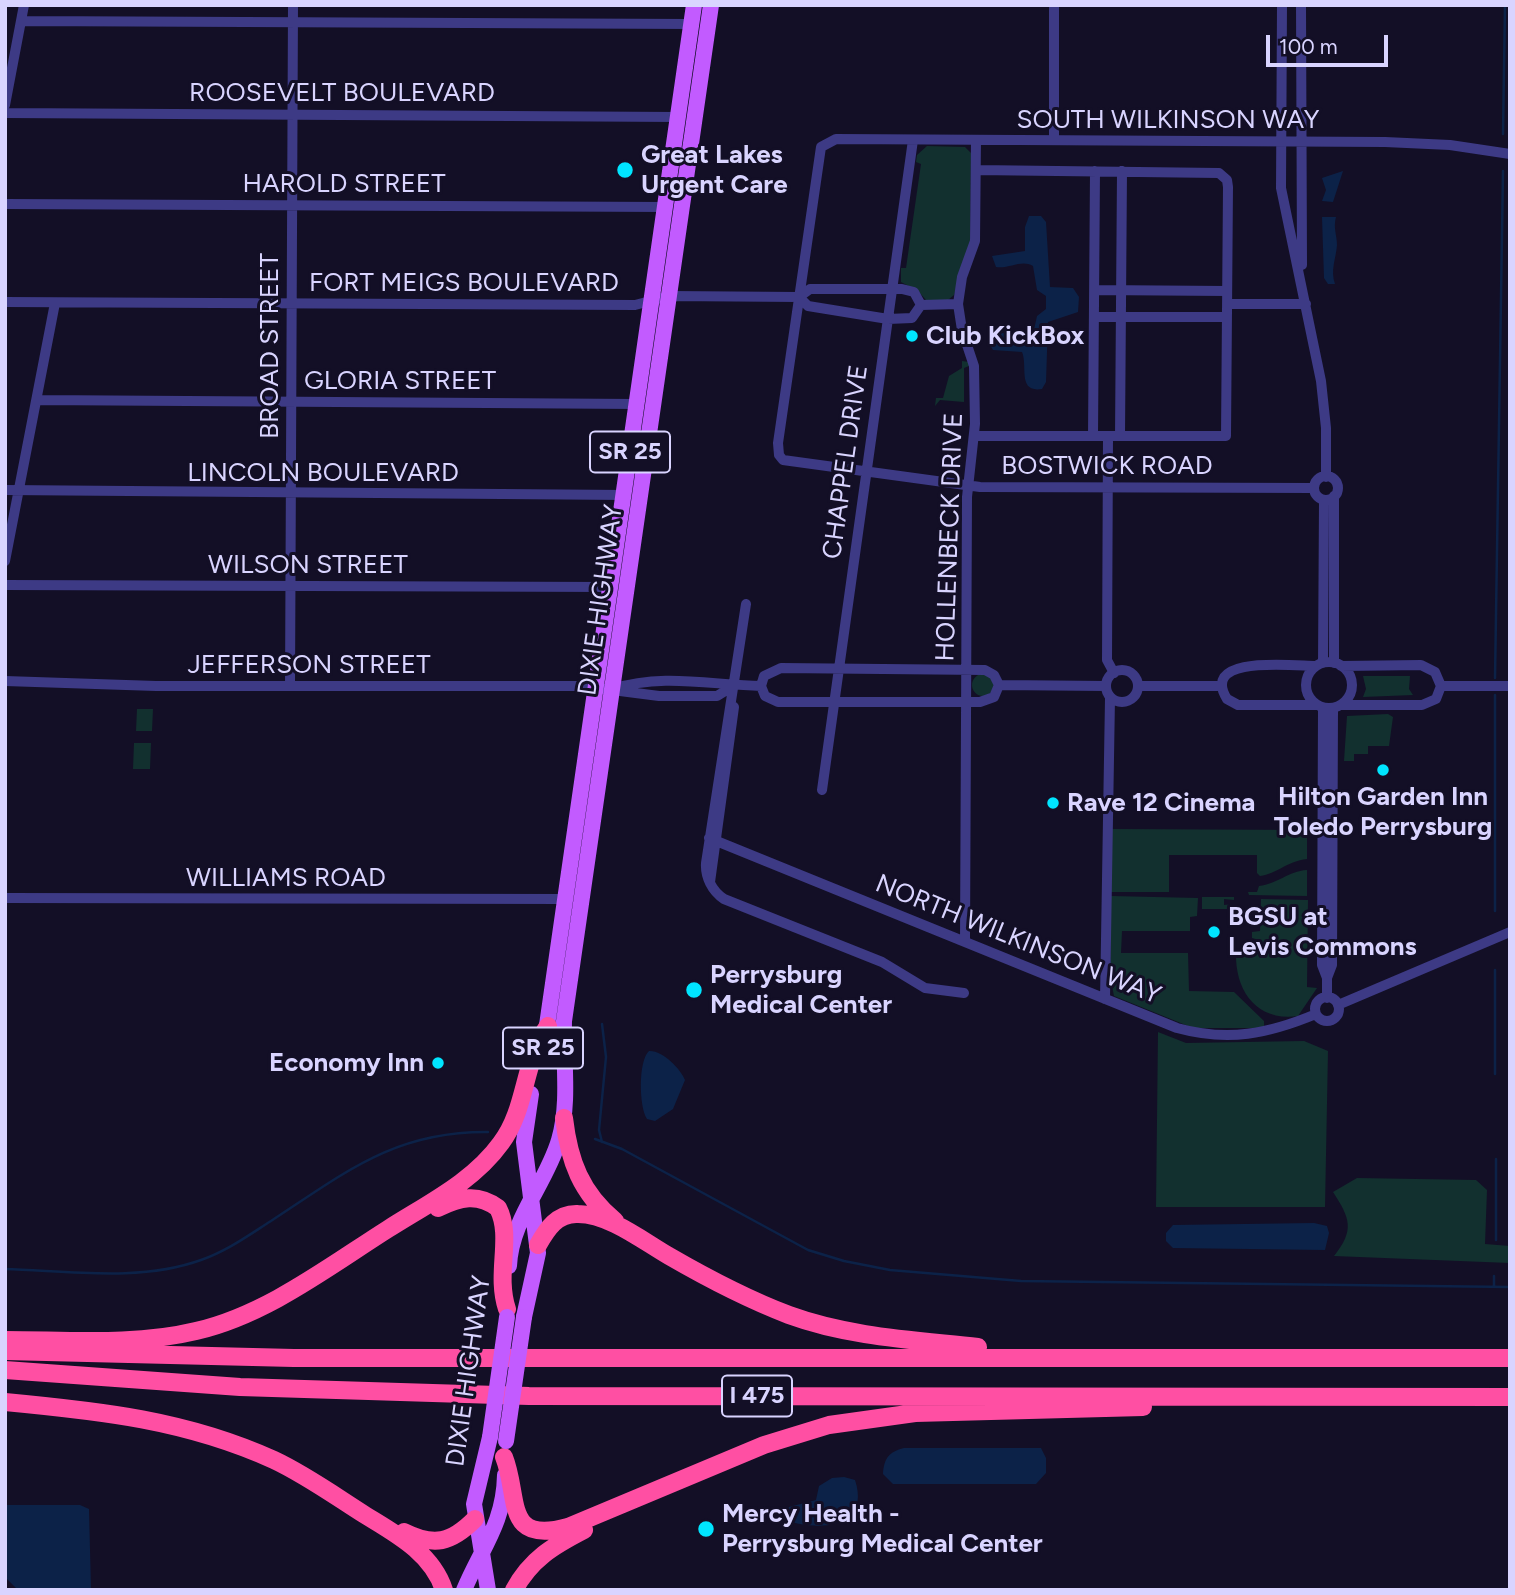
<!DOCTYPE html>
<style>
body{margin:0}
#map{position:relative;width:1515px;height:1595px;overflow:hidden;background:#130f26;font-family:Figtree,sans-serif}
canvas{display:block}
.frame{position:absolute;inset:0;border:7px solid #d9d4ff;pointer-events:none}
.scale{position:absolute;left:1266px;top:35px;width:122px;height:32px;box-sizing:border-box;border:4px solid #d9d4ff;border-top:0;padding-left:9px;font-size:21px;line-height:24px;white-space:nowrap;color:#d9d4ff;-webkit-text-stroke:5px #130f26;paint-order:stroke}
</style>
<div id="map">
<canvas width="1515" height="1595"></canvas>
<div class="frame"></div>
<div class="scale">100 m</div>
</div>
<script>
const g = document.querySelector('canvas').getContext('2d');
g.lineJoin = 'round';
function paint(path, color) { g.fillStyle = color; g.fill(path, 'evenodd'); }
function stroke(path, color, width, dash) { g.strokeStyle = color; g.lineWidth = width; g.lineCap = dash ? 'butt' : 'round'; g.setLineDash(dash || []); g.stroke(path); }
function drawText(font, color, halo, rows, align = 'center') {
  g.font = font + ' Figtree,sans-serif'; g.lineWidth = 6; g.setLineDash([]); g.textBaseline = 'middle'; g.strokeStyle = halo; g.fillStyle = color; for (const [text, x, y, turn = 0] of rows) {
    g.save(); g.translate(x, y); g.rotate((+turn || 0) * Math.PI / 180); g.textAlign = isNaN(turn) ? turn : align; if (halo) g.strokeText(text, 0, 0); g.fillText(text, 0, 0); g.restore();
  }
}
const green = new Path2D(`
 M927,146L965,147L971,153L970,243L954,295L948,300H926L918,291L901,282V268H906L921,164L916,162L917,155Z
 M962,361L969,362V366L964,368V402L940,400L935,406L936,398H943L949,376L962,368Z
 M972 685a11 11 0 1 1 22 0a11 11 0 1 1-22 0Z
 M1363,676H1410L1409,689L1413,695L1363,697L1366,689Z
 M137,709H153L152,731H136Z
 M1388,714L1393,717L1389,746H1368V754H1354V761H1344L1347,716Z
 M134,743H151L150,769H133Z
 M1111,829L1307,830V859C1287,861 1277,874 1260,876L1257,873V855H1169V892H1111Z
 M1307,870V896L1249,895L1248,892H1257L1259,886C1278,884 1288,871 1307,870Z
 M1111,896L1198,898L1197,916L1190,917V931H1122L1121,953H1188L1189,991L1234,992L1264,1021V1028H1193L1114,996L1110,976Z
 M1202,897H1234V900L1224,899V905L1234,904V909H1202Z
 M1261,899L1308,900L1307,987L1317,988L1298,1016C1257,1022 1235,991 1236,953H1246V949L1258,946L1259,940L1252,938V932L1260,931Z
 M1158,1032L1186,1043L1304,1041L1328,1051L1325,1207H1156Z
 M1357,1178L1476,1180L1487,1190L1485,1244L1510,1246V1263L1334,1256C1355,1230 1350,1218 1333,1192Z`);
const water = new Path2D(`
 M1343,171L1333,202L1322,201L1326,190L1322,178Z
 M1029,216H1041L1046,222L1050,287L1073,288L1079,297L1078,312L1048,322L1046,382L1042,389C1017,393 1028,366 1022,352L993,350L990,345L994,334L1004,333L1018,341L1032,339L1037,316L1046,309V296L1037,290L1033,266C1021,259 1010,269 996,267L992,256L1025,251V227Z
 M1322,217H1336C1333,228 1337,235 1337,245C1336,259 1330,270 1335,284H1328L1324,278Z
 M649,1051C662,1050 681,1069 685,1080L673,1109L655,1121L647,1119C639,1107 638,1061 649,1051Z
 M1314,1223L1327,1226L1329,1233L1325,1250L1173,1248L1166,1241V1233L1173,1225Z
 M904,1448H1041L1046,1458V1473L1036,1484H893L883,1474C884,1458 889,1452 904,1448Z
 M844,1477L855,1480C871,1528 818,1532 786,1520L783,1513L789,1507L816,1500L819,1486L832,1478Z
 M5,1505H80L89,1509L91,1590H18L5,1577Z`);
const stream = new Path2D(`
 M1503,134L1505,5
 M1495,678L1503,171
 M1495,695V911
 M1495,1074V970
 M595,1139L622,1149L808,1250L844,1261L890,1270L1021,1281L1510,1287
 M602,1142L599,1130L606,1057L602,1024
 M1496,1240V1159
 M5,1269C69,1271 140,1282 201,1260C227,1251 249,1235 271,1221C346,1172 395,1131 488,1132
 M1494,1287V1276`);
const minor = new Path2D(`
 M1054,5V140
 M1282,5L1281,188L1321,381L1326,428V477
 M1301,5L1302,265
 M21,21L692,24
 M5,105L24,5
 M5,113L678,117
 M5,204L667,207
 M1095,290L1227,291
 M5,302L635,305L669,296L799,297L810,289H902L914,292L921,305L912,318L888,319L808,306L799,297
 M1227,304H1306
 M921,305L958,304
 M1094,317H1227
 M37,400L637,404
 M974,436H1226L1228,187L1227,180L1219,173L976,170
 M1093,436L1095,171
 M1108,436L1107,660L1114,673
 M1120,436L1122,171
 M1314 488a12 12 0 1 1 24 0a12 12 0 1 1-24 0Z
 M1314,488L980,487L783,460L779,455L778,443L821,147L836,139L1385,142L1450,145L1510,154
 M5,490L626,495
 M1334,496V663
 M5,561L55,303
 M5,585L611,587
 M746,604L706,863C705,877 712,891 724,899L882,962L925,988L964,993
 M1306 685a23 23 0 1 1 46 0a23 23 0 1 1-46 0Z
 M1323,663L1324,500
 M1316,666C1295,666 1199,654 1227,699L1238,705H1317
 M1341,666L1421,665L1435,672L1441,686L1436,699L1422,705H1341
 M781,668L985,670L994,675L999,685L994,697L980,702H778L765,696L761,686L764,676Z
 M1106 686a16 16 0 1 1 32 0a16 16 0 1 1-32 0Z
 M5,681L156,686H581L659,696H717L735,685
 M999,685L1106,686
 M290,686L293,5
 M1139,686H1222
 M1441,686H1510
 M613,689C662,673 711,685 761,686
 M1323,708L1322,965L1327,978
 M822,790L913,140
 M709,838L1177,1028C1228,1042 1268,1034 1316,1014
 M710,882L734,707
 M5,898L566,899
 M965,940L967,497L975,424L974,366L962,330L958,304L962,277L975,241L976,140
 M1315 1009a12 12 0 1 1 24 0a12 12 0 1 1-24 0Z
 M1327,998V978L1332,965L1333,708
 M1105,999L1110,698
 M1338,1005L1510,932`);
const primary = new Path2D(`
 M545,1039L694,5
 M509,1266C511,1219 546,1184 559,1140C570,1103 563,1060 564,1021L711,5
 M524,1317L538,1253L524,1142L531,1094
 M464,1590C482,1547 504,1524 505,1475
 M488,1590L474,1504L490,1437`);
const motorway = new Path2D(`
 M564,1118C569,1161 581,1193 615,1221
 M438,1208C460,1197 478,1193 498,1208C513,1237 495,1273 507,1309
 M538,1245C547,1229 557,1213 578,1214C609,1214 643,1241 669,1256C707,1278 747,1299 789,1315C849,1337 915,1340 978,1347
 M5,1340C68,1340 134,1346 196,1331C266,1315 328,1267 388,1229C427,1204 473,1182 501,1143C527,1109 523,1061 548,1026
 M5,1351L294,1358H1510
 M5,1370L240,1387L529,1396L1510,1397
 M5,1402C100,1411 186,1420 274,1460C306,1475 335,1496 365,1515C396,1534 432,1553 444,1590
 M504,1457C520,1497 503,1545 568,1527L764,1445L829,1425L915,1413L1143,1407
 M404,1532C434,1547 451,1543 475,1519
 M514,1590C531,1559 553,1546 584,1530`);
const primaryBridge = new Path2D(`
 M490,1437L507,1317
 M506,1441L524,1317`);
const markers = [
 [625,170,9,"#00e5ff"],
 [912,336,7,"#00e5ff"],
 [1383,770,7,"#00e5ff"],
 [1053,803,7,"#00e5ff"],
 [1214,932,7,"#00e5ff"],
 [694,990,9,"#00e5ff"],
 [438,1063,7,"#00e5ff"],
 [706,1529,9,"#00e5ff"]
];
const shields = [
 [630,452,80],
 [543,1048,80],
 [757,1396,70]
];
const shieldNames = [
 ["SR 25",630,452],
 ["SR 25",543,1048],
 ["I 475",757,1396]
];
const streetNames = [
 ["ROOSEVELT BOULEVARD",342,93],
 ["SOUTH WILKINSON WAY",1168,120],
 ["HAROLD STREET",344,184],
 ["FORT MEIGS BOULEVARD",464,283],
 ["BROAD STREET",270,346,-90],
 ["GLORIA STREET",400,381],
 ["CHAPPEL DRIVE",846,462,-82],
 ["BOSTWICK ROAD",1107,466],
 ["LINCOLN BOULEVARD",323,473],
 ["HOLLENBECK DRIVE",950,537,-88],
 ["WILSON STREET",308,565],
 ["DIXIE HIGHWAY",601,600,-82],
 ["JEFFERSON STREET",309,665],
 ["WILLIAMS ROAD",286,878],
 ["NORTH WILKINSON WAY",1018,940,22],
 ["DIXIE HIGHWAY",469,1371,-82]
];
const poiNames = [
 ["Great Lakes",641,155],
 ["Urgent Care",641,185],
 ["Club KickBox",926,336],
 ["Hilton Garden Inn",1383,797,"center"],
 ["Toledo Perrysburg",1383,827,"center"],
 ["Rave 12 Cinema",1067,803],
 ["BGSU at",1228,917],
 ["Levis Commons",1228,947],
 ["Perrysburg",710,975],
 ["Medical Center",710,1005],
 ["Economy Inn",424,1063,"right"],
 ["Mercy Health -",722,1514],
 ["Perrysburg Medical Center",722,1544]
];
paint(green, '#12302f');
paint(water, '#0c2248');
stroke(stream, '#0c2248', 2.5);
stroke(minor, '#3d3a85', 10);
stroke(primary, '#c25bff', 16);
stroke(motorway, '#ff4fa3', 18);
stroke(primaryBridge, '#c25bff', 16);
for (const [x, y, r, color] of markers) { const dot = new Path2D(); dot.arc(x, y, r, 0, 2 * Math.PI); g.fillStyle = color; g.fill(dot); stroke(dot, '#130f26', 2.5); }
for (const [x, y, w] of shields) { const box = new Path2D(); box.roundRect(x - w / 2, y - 20.5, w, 41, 5); g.fillStyle = '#130f26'; g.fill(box); stroke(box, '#d9d4ff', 2); }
drawText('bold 24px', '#d9d4ff', null, shieldNames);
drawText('26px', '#d9d4ff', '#130f26', streetNames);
drawText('bold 26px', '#d9d4ff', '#130f26', poiNames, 'left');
</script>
